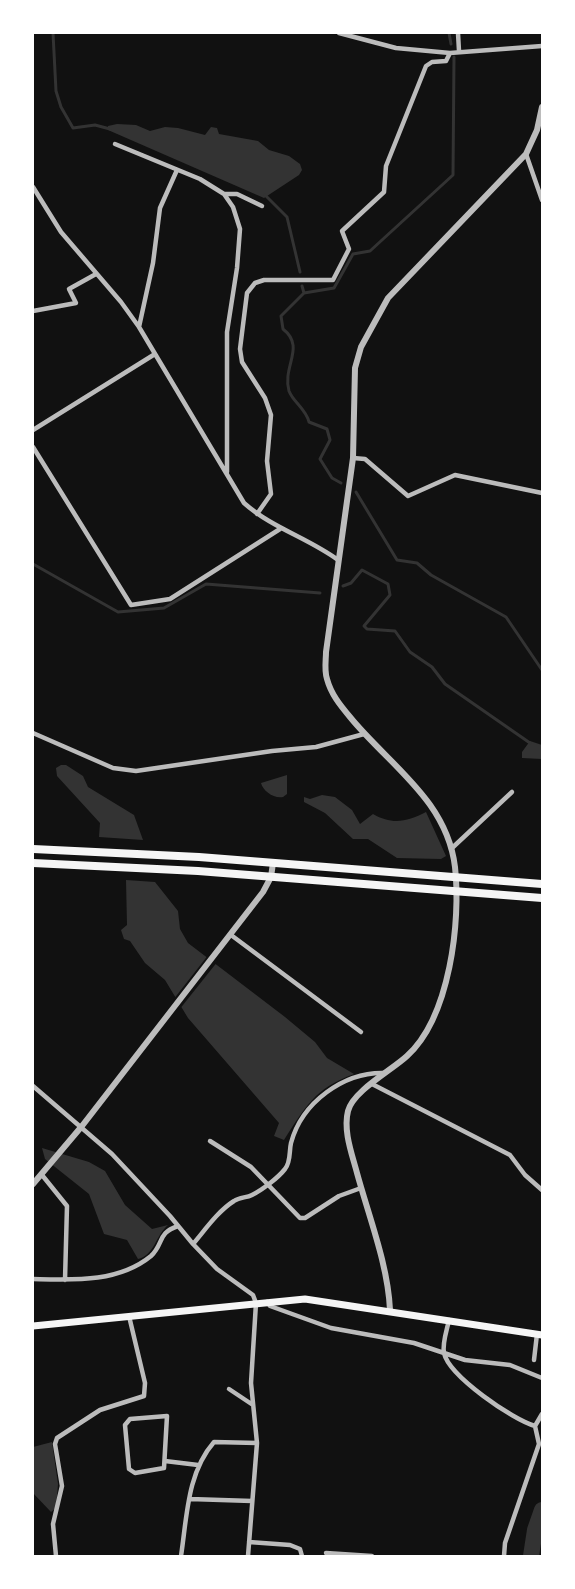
<!DOCTYPE html>
<style>
body{margin:0}
#map{position:relative;width:575px;height:1589px;overflow:hidden;background:#111;font-family:"PT Sans",sans-serif}
canvas{display:block}
.frame{position:absolute;inset:0;border:34px solid #fff;pointer-events:none}
</style>
<div id="map">
<canvas width="575" height="1589"></canvas>
<div class="frame"></div>
</div>
<script>
const g = document.querySelector('canvas').getContext('2d');
g.lineJoin = 'round';
function paint(path, color) { g.fillStyle = color; g.fill(path, 'evenodd'); }
function stroke(path, color, width, dash) { g.strokeStyle = color; g.lineWidth = width; g.lineCap = dash ? 'butt' : 'round'; g.setLineDash(dash || []); g.stroke(path); }
const water = new Path2D(`
 M117,124L136,125L150,131L165,127L178,128L205,135L211,127L217,128L219,134L258,141L269,150L289,156L300,164L302,170L299,175L264,198L108,130V126Z
 M530,741L542,745V759L522,758V752Z
 M61,765H66L83,776L88,787L134,815L143,840L99,837L100,823L57,776L56,768Z
 M287,775V794L283,797C274,799 263,791 261,783Z
 M322,795L335,797L352,810L360,824L373,814C392,825 407,822 426,812L446,856L441,859L397,858L368,839H353L325,813L304,802V797L310,799Z
 M126,880L155,882L178,911L180,929L188,943L285,1017L315,1042L327,1058L354,1074C314,1089 306,1106 284,1140L274,1136L279,1123L188,1018L165,980L145,963L130,941L124,939L121,930L127,925Z
 M42,1148L89,1162L105,1171L125,1205L152,1229L168,1225C156,1235 154,1256 138,1259L127,1240L104,1234L89,1194L45,1159Z
 M52,1442L58,1484L56,1508L51,1512L33,1493V1447Z`);
const pier = new Path2D(`
 M209,954L218,961L179,1010L173,1000Z`);
const stream = new Path2D(`
 M53,33L56,91L61,107L73,128L95,125L110,129
 M449,33L451,44
 M265,195L287,217L300,272
 M302,286L304,293L281,316L283,329C306,347 282,366 289,391C293,402 306,409 309,422L327,429L330,440L320,459L332,478L341,483
 M304,293L334,288L353,254L370,251L453,175L454,57
 M356,492L397,560L417,563L431,575L506,617L542,670
 M33,564L118,612L164,608L206,584L320,593
 M343,586L351,583L362,570L388,584L390,595L364,626L367,629L395,631L410,652L432,667L445,684L530,743`);
const river = new Path2D(`
 M531,1556L535,1530L542,1510`);
const minor = new Path2D(`
 M339,33L396,48L450,53L542,46
 M458,33L459,51
 M115,144L200,179L224,194L233,207L240,229L237,268L227,332V472
 M526,154L542,200
 M33,187L61,232L121,302L139,327L244,503C272,528 308,538 338,560
 M224,194H237L262,206
 M33,311L76,303L69,289L96,274
 M139,327L153,263L160,208L177,170
 M33,430L155,354
 M33,447L131,605L170,599L280,529
 M353,458L365,459L408,496L455,475L542,493
 M257,514L271,494L267,461L271,415L265,398L242,362L240,349L247,293L255,283L264,280H333L349,249L342,231L384,192L386,166L426,66L432,62L446,61L450,53
 M33,733L113,768L136,771L272,751L316,747L364,734
 M451,849L512,792
 M231,935L361,1032
 M372,1084L510,1155L525,1175L542,1190
 M33,1086L112,1154L170,1216L193,1244L217,1269L253,1295L256,1303L251,1383L257,1443L248,1556
 M210,1141L251,1167L300,1218H305L339,1196L361,1188
 M42,1175L67,1206L65,1280
 M193,1244C205,1230 218,1211 234,1201C240,1197 246,1198 252,1195C262,1190 278,1178 285,1169C291,1162 289,1151 291,1143C302,1102 344,1072 384,1073
 M33,1279C72,1280 118,1283 151,1256C164,1244 157,1233 178,1226
 M267,1302L270,1306L331,1328L414,1343L465,1360L510,1365L542,1378
 M449,1320C447,1330 442,1343 444,1353C449,1376 513,1420 535,1426L542,1414
 M534,1360L537,1334
 M229,1389L253,1405
 M167,1416L164,1468L135,1473L129,1469L125,1425L130,1419Z
 M165,1461L198,1465
 M190,1499L252,1501
 M249,1542L290,1545L300,1549L302,1556
 M326,1553L372,1556
 M56,1556L53,1524L62,1486L55,1444L57,1438L100,1410L144,1396L145,1383L129,1316
 M181,1556C187,1517 187,1473 214,1442L257,1443
 M504,1556L505,1543L539,1444L535,1426`);
const tertiary = new Path2D(`
 M33,1184L82,1126L263,892L271,877L273,863
 M390,1310C388,1265 369,1217 357,1173C352,1154 343,1131 348,1111C353,1091 392,1070 407,1056C450,1017 461,921 455,867C447,800 389,765 350,717C340,705 331,694 327,679C324,670 326,660 326,652L353,458L355,368L361,347L388,298L526,154L537,130L542,107`);
const secondary = new Path2D(`
 M33,1326L305,1299L542,1335`);
const trunk = new Path2D(`
 M33,849L199,857L542,884
 M33,863L198,871L542,898`);
paint(water, '#333');
paint(pier, '#111');
stroke(stream, '#333', 3);
stroke(river, '#333', 16);
stroke(minor, '#bcbcbc', 4.5);
stroke(tertiary, '#bcbcbc', 6);
stroke(secondary, '#f5f5f5', 7);
stroke(trunk, '#f5f5f5', 8);
</script>
